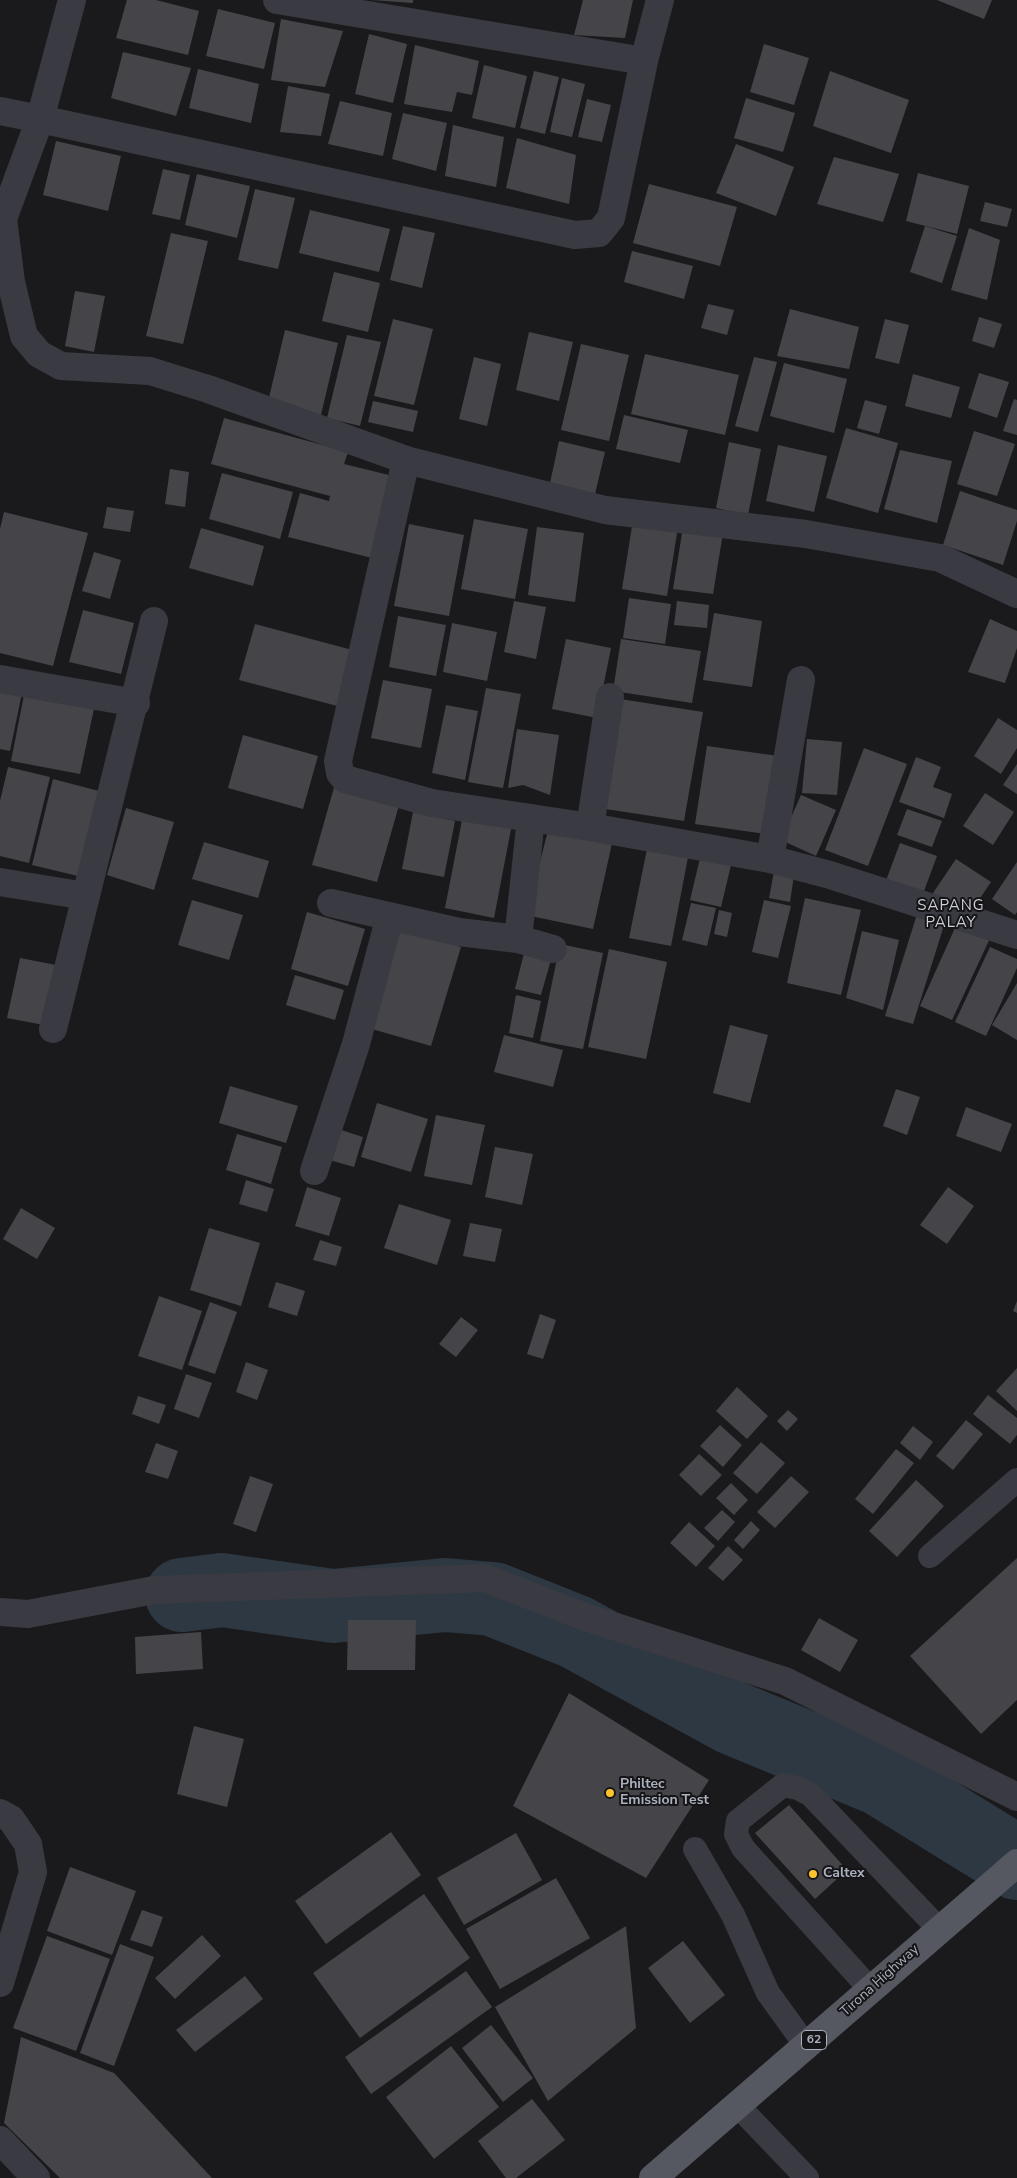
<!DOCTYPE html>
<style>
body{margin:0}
canvas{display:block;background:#1a1a1c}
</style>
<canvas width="1017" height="2178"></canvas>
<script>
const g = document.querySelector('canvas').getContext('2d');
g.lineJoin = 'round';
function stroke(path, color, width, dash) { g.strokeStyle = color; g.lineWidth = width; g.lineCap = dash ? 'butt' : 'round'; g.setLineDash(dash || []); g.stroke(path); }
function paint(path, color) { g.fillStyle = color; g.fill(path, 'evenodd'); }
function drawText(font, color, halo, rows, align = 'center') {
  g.font = font + ' "Nunito Sans",sans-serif'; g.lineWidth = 4; g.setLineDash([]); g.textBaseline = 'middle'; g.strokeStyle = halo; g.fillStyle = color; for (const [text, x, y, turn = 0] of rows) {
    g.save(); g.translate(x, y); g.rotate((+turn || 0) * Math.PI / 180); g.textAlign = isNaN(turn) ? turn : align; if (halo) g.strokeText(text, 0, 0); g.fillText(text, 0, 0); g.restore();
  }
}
const river = new Path2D(`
 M182,1595L222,1590L333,1606L445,1595L493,1599L576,1632L733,1718L881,1779L1017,1863`);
const building = new Path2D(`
 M127,0H156L199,11L188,55L116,38Z
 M371,0H413V3Z
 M583,0H633L625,38L574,35Z
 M937,0H992L984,19Z
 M218,9L275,23L264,69L206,56Z
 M281,19L343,31L325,87L271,80Z
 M369,34L407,44L393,103L355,94Z
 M764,44L809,58L794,105L750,92Z
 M415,45L479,61L472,95L457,92L452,112L404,104Z
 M123,52L191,68L176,116L111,98Z
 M484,65L527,76L515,128L472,118Z
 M198,69L259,84L251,123L189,108Z
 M534,71L559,77L545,134L520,128Z
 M830,71L909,100L891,153L813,126Z
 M562,78L585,84L572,137L550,132Z
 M288,86L330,94L321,136L280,132Z
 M746,98L795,113L783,152L734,138Z
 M587,99L611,105L602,142L578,137Z
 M340,101L392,113L383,156L328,144Z
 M403,113L447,123L436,171L392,159Z
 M453,125L504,137L496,187L445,176Z
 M517,138L576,155L569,204L506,188Z
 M56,141L121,156L108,211L43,195Z
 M736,144L794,167L776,216L716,193Z
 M834,157L899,174L883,222L817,204Z
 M163,169L190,175L180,220L152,214Z
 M918,173L969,186L957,234L906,221Z
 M197,174L250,186L237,238L185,225Z
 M649,184L737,207L720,266L633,243Z
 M255,189L295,198L278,269L238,260Z
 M985,202L1012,209L1007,227L980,221Z
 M310,210L390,229L379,272L299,253Z
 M403,226L435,233L422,288L390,280Z
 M925,226L957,236L942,283L910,272Z
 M969,228L1000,240L987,300L951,290Z
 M171,233L208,241L183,344L146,336Z
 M632,251L693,266L684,299L624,282Z
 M334,272L380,283L368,332L322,321Z
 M75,291L105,296L94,352L65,346Z
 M708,304L734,310L727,335L701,328Z
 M790,309L859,327L849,369L777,356Z
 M979,317L1002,324L994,348L972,341Z
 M393,319L433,329L414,405L374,396Z
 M885,319L909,325L899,364L875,358Z
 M285,330L338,343L320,419L267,406Z
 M529,332L573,342L559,401L516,390Z
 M347,335L381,342L360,426L327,418Z
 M581,344L629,355L609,441L561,430Z
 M645,354L739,375L725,435L631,414Z
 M474,357L501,364L487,426L459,419Z
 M754,357L777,362L758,432L735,426Z
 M784,363L847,379L834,433L770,416Z
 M979,373L1009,382L997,418L968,408Z
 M913,374L960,387L951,418L905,406Z
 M1014,399L1017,400V435L1003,431Z
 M865,400L887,406L879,434L857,428Z
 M373,401L418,411L413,432L368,422Z
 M624,415L688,430L680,463L616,449Z
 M224,418L348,452L344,464L397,477L376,559L288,537L300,493L329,501L330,496L211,464Z
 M846,428L898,443L878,513L826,498Z
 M974,431L1015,444L997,496L957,484Z
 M559,441L605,452L595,494L550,483Z
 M729,442L761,449L748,515L716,508Z
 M778,445L827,456L814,512L766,501Z
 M900,450L952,461L937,523L884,509Z
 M170,469L189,472L185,507L165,504Z
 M222,473L293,492L280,539L209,519Z
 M960,491L1017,510V521L1003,565L943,545Z
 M107,507L134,511L130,532L103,528Z
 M4,512L88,533L53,666L0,653V529Z
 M474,519L528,529L515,599L461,589Z
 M633,520L678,527L667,596L622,589Z
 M409,524L464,535L449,616L394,606Z
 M537,527L584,533L575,602L528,595Z
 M683,527L723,533L713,594L673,589Z
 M201,528L264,546L253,586L189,568Z
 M94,552L121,560L110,599L82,591Z
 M629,598L671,604L665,644L623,638Z
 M514,601L546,607L536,659L504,652Z
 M677,601L709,605L707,628L674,625Z
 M83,610L134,623L121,674L69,662Z
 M714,613L762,621L752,687L703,680Z
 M398,616L446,625L436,676L389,667Z
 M990,619L1017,631V648L1005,683L968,672Z
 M452,623L497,632L487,681L443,672Z
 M255,624L356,651L341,707L239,680Z
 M566,639L611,648L597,718L552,709Z
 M621,639L701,651L692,703L613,691Z
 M383,680L432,689L421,748L371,738Z
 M486,688L521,694L503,788L468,782Z
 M0,689L22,693L10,751L0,749Z
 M24,695L94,709L80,774L11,761Z
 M614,698L703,712L684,821L599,808Z
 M446,705L478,711L465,780L432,773Z
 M998,718L1017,730V748L1001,774L974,756Z
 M517,729L559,735L550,795L523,785L508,788Z
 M243,735L318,756L303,809L228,788Z
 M807,739L842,742L837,795L802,793Z
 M707,746L785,757L773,835L695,824Z
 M864,748L907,764L868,866L825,850Z
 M916,757L941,767L933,787L952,794L944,818L899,802Z
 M1017,764V794L1003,785Z
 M8,767L50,777L29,863L0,856V801Z
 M53,779L99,791L78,876L32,865Z
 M335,784L400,802L377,882L312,865Z
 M985,793L1014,812L993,845L963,826Z
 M801,795L836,810L816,856L781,840Z
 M126,808L174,822L154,890L107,875Z
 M907,809L942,821L932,847L897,835Z
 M413,812L455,821L444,877L402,869Z
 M463,815L512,824L494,918L445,908Z
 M549,827L613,839L593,929L526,915Z
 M649,839L690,847L671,946L629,938Z
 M204,842L269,861L258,898L192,879Z
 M900,843L937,856L921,899L884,886Z
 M702,850L733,857L721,907L690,900Z
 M956,859L991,882L968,916L933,893Z
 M1017,862V912L1015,915L992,899Z
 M775,866L795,869L790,902L769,898Z
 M805,898L861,910L841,995L787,983Z
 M192,900L243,915L229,960L178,945Z
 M764,900L791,906L778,958L752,952Z
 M691,903L716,908L707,946L682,940Z
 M719,910L732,913L727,937L714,934Z
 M918,911L946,919L913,1024L885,1016Z
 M307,912L365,929L348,986L291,969Z
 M959,919L992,934L952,1020L920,1006Z
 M395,928L461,947L431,1046L365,1027Z
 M862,931L899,940L883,1010L846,998Z
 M560,944L603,953L583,1049L540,1041Z
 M990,947L1017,959V968L986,1036L955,1022Z
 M525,949L552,956L541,995L515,989Z
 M609,949L667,962L646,1059L588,1047Z
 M20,958L56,965L44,1025L7,1018Z
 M295,975L344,990L335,1020L286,1005Z
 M1017,983V1040L992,1025Z
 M516,995L541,1001L533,1038L509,1033Z
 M730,1025L768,1035L750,1103L713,1093Z
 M504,1035L563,1050L553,1087L494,1072Z
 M230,1086L298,1106L286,1143L219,1123Z
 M896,1089L920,1097L907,1135L883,1126Z
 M377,1103L428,1119L411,1172L361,1157Z
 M966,1107L1012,1124L1001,1152L956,1136Z
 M436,1115L485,1125L472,1185L424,1176Z
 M335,1128L363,1137L354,1167L326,1159Z
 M237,1134L282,1147L271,1184L226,1170Z
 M495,1147L533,1154L522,1205L485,1197Z
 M246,1180L274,1189L267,1212L239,1204Z
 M307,1187L341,1198L329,1236L295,1226Z
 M948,1187L974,1206L947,1244L920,1225Z
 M399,1204L451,1220L437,1265L384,1248Z
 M21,1208L55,1228L37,1259L3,1239Z
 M470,1223L502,1229L495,1262L463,1256Z
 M209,1228L260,1243L241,1306L190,1290Z
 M320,1240L342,1247L336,1266L313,1260Z
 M276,1282L305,1291L297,1316L268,1307Z
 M159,1296L202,1311L182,1370L138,1356Z
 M1017,1301V1313L1013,1311Z
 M210,1302L237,1312L215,1374L188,1365Z
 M540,1314L556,1320L543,1359L527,1354Z
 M461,1317L478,1330L456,1357L439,1344Z
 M246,1362L268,1370L257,1400L236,1392Z
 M1017,1368V1411L996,1391Z
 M186,1374L212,1383L199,1418L174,1409Z
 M737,1387L768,1416L747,1439L716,1411Z
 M988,1395L1017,1418V1435L1010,1444L973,1414Z
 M138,1396L166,1405L159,1424L132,1414Z
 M788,1410L798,1419L787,1431L777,1421Z
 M966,1420L983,1434L953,1470L936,1456Z
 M720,1425L742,1445L723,1467L700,1446Z
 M913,1426L933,1442L920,1460L900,1443Z
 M761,1442L785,1463L757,1494L733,1473Z
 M156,1443L178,1451L168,1479L145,1472Z
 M896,1449L914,1463L873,1514L855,1499Z
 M699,1454L722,1475L701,1496L679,1475Z
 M250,1476L273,1484L256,1532L233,1524Z
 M791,1476L809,1492L775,1528L757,1512Z
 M916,1480L944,1506L897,1557L869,1531Z
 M731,1483L748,1500L734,1515L716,1498Z
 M722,1510L735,1522L718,1541L704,1528Z
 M751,1521L760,1530L743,1549L734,1540Z
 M689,1522L715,1546L696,1567L670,1543Z
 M728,1546L743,1560L723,1581L708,1568Z
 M1017,1558V1700L981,1734L910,1656Z
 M819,1618L858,1640L840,1672L801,1650Z
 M348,1620H416L415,1670H347Z
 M201,1632L203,1669L136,1674L135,1637Z
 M569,1693L709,1780L646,1878L513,1806Z
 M194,1726L244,1739L227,1807L177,1794Z
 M789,1805L847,1870L815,1899L755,1833Z
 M391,1832L421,1875L326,1944L295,1901Z
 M516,1833L542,1880L464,1925L437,1878Z
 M70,1867L136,1891L112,1955L47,1931Z
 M556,1878L590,1938L500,1989L466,1929Z
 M424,1894L470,1958L360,2038L313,1973Z
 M142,1910L163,1917L152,1947L130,1940Z
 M626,1926L636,2028L548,2101L495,2007Z
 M202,1935L221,1956L175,1999L155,1978Z
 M47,1936L110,1959L76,2051L13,2028Z
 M683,1941L725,1995L690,2023L648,1968Z
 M120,1944L154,1957L114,2066L80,2053Z
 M466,1971L492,2007L371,2094L345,2057Z
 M245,1976L263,1999L195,2052L176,2030Z
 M491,2025L533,2078L503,2102L462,2048Z
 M21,2037L114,2073L212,2178H60L4,2123Z
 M451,2046L499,2107L434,2159L386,2097Z
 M532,2099L565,2140L516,2178H506L478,2141Z`);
const service = new Path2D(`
 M930,1556L1017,1480
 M695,1849L733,1915L768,1993L807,2047
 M871,1990L743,1848L736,1834L738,1821L783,1785L798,1788L811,1795L939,1929
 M737,2105L807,2178`);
const minor = new Path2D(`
 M277,0L644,61
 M660,0L644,61L611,218L599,233L575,235L40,119L3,219L11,282L24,336L39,354L61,366L150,371L208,389L406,460L605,510L806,534L940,558L1017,594
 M0,111L40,119L72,0
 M406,460L338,761L340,773L345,779L432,803L590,827L770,859L830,875L1017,935
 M0,679L136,703
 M590,827L610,697
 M770,859L801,680
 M0,882L86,896
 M331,903L459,932L518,939L531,818
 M518,939L553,949
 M53,1029L154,621
 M314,1171L356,1044L390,916
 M0,1612L28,1614L154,1590L485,1578L585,1617L785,1681L1017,1797
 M0,1813L11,1819L28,1844L33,1872L0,1983
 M0,2140L36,2178`);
const primary = new Path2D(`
 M653,2178L1017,1863`);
const markers = [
 [610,1793,5,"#ffc22f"],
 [813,1874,5,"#ffc22f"]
];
const shields = [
 [814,2040,25]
];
const shieldNames = [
 ["62",814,2040]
];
const poiNames = [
 ["Philtec",620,1785],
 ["Emission Test",620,1801],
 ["Caltex",823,1874]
];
const streetNames = [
 ["Tirona Highway",880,1981,-42]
];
const neighbourhoodNames = [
 ["SAPANG",951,906],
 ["PALAY",951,923]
];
stroke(river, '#2e3842', 74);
paint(building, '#444449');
stroke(service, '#3a3b42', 24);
stroke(minor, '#3a3b42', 28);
stroke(primary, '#565861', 28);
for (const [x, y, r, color] of markers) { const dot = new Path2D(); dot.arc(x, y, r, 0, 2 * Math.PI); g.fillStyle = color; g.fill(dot); stroke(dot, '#151417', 2); }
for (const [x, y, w] of shields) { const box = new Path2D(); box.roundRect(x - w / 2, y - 9.5, w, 19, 4); g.fillStyle = '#151417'; g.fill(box); stroke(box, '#abb0bd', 1); }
drawText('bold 12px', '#abb0bd', null, shieldNames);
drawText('bold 14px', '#abb0bd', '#151417', poiNames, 'left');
drawText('14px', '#abb0bd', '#151417', streetNames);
g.letterSpacing = '1px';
drawText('15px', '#cccfd8', '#151417', neighbourhoodNames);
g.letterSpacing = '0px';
</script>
